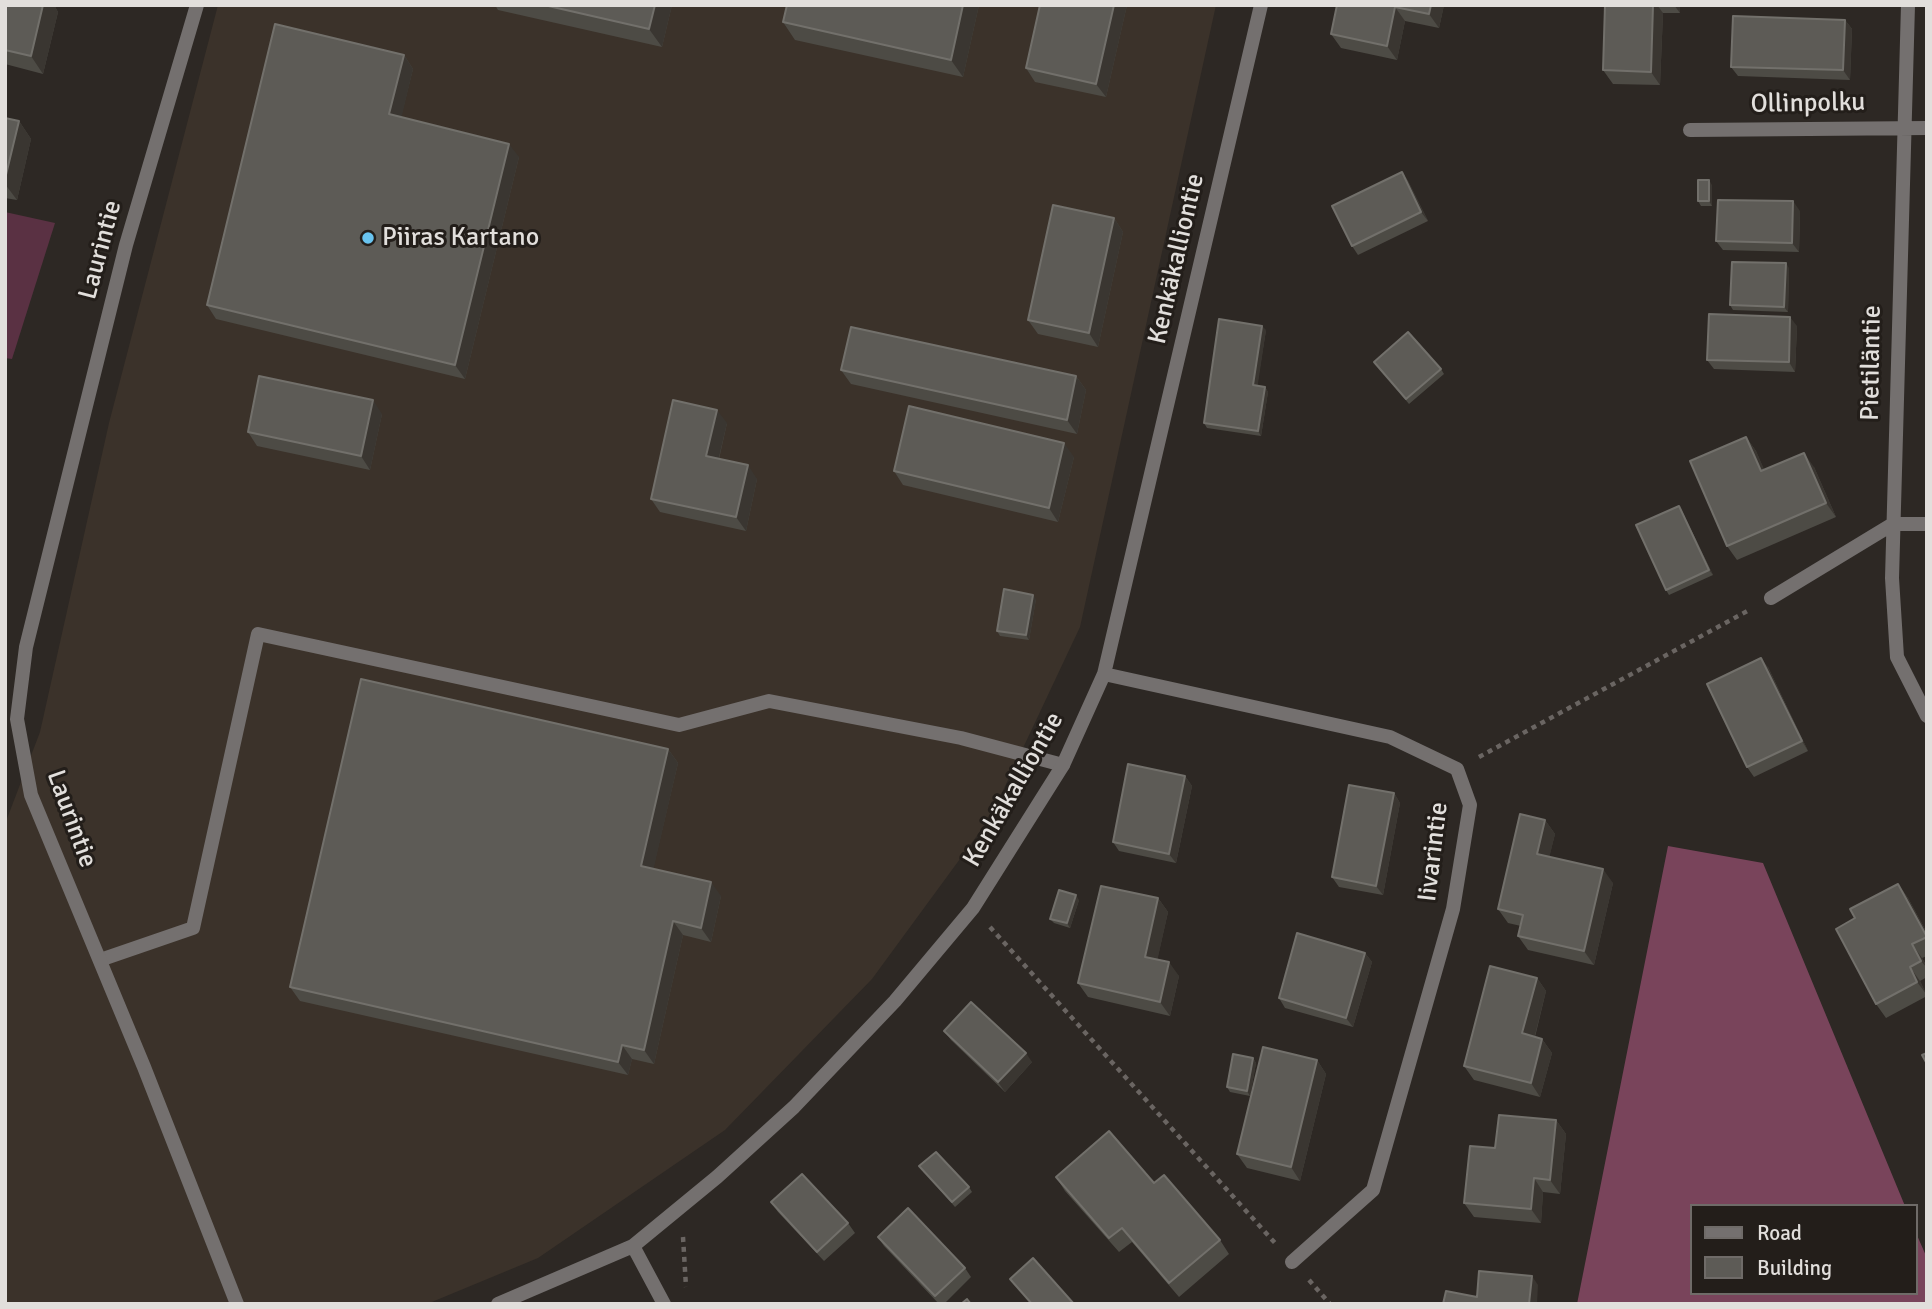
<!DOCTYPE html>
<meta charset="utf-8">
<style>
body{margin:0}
#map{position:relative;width:1932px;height:1309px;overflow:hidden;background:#2d2824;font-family:Signika,sans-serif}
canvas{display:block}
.frame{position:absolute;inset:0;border:7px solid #e2dfdc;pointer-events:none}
.legend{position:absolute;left:1690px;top:1204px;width:228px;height:91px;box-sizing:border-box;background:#231e1a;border:2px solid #6f6b68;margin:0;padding:9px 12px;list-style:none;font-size:21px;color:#e2dfdc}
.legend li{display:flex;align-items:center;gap:14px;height:35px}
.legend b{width:35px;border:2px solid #6f6b68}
</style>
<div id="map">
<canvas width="1932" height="1309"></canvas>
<div class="frame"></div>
<ul class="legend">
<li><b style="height:9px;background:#74706f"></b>Road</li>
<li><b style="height:19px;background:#5d5b56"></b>Building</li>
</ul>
</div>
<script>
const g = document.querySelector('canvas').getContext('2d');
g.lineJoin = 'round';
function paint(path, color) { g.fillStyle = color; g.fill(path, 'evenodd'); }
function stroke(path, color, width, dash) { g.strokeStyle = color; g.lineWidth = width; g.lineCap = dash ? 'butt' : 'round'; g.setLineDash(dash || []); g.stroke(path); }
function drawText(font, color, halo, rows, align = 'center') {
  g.font = font + ' Signika,sans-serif'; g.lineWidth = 6; g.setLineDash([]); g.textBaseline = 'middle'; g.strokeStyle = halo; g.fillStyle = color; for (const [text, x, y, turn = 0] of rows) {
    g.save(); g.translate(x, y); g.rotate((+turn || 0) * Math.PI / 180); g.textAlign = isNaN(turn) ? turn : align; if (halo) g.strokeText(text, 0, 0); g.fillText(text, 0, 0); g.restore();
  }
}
const built = new Path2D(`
 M218,5H1216L1080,627L990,818L872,979L725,1130L538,1258L427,1304H5V824L40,732L109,423Z`);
const green = new Path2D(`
 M5,212L55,223L12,359L5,358Z`);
const forest = new Path2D(`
 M1668,846L1763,863L1905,1206H1692V1293H1916V1233L1927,1258V1304H1577Z`);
const path = new Path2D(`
 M1479,757L1751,609
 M990,927L1275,1243
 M683,1237L686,1287
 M1309,1280L1330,1304`);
const service = new Path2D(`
 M100,960L193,928L258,634L679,725L769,701L961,738L1063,765`);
const minor = new Path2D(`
 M197,5L126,245L26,647L17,719L31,795L144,1067L237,1304
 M1908,5L1892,578L1897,657L1927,716
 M1690,130L1927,128
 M1771,598L1893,524H1927
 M1104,674L1390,737L1457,769L1470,805L1453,909L1373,1190L1292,1262
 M633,1246L664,1304
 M498,1304L633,1246L717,1177L794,1107L895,1001L973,908L1063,765L1104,674L1261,5`);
const wall = new Path2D(`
 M5,5H54L58,12L43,74L5,64Z
 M495,5H672L662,47L498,10Z
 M979,5L963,77L795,40L783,22Z
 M1040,5H1127L1106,97L1035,82L1026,68Z
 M1337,5H1444L1439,28L1405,21L1397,60L1341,48L1331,34Z
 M1605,5H1680V13H1663L1660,85L1613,84L1603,70Z
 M1845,20L1852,29L1850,80L1738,76L1731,67Z
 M404,55L413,69L401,117L519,157L465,379L216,319L207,305Z
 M5,118L19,121L31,139L17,200L5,198Z
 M1402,172L1408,181L1428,221L1358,255L1352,246Z
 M1712,185V206H1701L1698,201Z
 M1800,211L1799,252L1723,250L1716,241Z
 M1114,218L1123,232L1098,347L1038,334L1028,320Z
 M1789,268L1788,312L1733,310L1730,305Z
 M1797,326L1795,372L1714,369L1707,360Z
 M1266,330L1257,386L1265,387L1268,392L1261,436L1207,428L1204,423Z
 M1374,362L1441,369L1444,374L1409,404Z
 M841,370L1076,376L1086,390L1077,434L851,384Z
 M382,414L370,470L257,446L248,432Z
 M727,423L719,459L757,479L746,531L660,512L651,499Z
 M1746,437L1756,451L1764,470L1814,467L1836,517L1737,560L1727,546Z
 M1074,457L1058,522L903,485L894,471Z
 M1682,511L1713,575L1669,595L1666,590Z
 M1036,599L1029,640L1000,636L997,631Z
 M1768,667L1808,751L1754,777L1747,767Z
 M668,749L678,763L653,869L721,896L711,942L683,935L654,1064L632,1059L628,1075L300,1001L290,987Z
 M1185,776L1192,786L1176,863L1119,851L1113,842Z
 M1394,793L1400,803L1383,895L1339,887L1332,877Z
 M1545,820L1555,834L1549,857L1613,883L1594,965L1528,950L1518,936L1521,926L1508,923L1498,909Z
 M1898,884L1908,898L1927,933V956L1922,958L1927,967V977L1920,981L1927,996L1886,1018L1876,1004L1855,918Z
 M1158,898L1168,912L1157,960L1179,976L1170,1016L1088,997L1078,983Z
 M1079,900L1070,928L1054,923L1050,919Z
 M1365,953L1372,962L1353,1027L1285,1008L1279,998Z
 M1537,978L1546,991L1535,1037L1542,1039L1552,1053L1540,1097L1474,1080L1464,1066Z
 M944,1031L1032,1062L1005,1092L951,1040Z
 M1253,1058L1256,1063L1250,1096L1230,1092L1227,1087Z
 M1317,1060L1326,1074L1300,1181L1247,1168L1237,1154Z
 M1556,1120L1566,1134L1560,1194L1543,1192L1541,1223L1474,1217L1464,1203L1495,1148Z
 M919,1166L969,1187L972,1192L955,1207Z
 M1056,1177L1154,1183L1220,1240L1229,1254L1179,1297L1132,1242L1119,1252L1065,1191Z
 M771,1202L848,1223L855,1233L824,1261L778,1212Z
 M878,1237L965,1268L971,1277L944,1304H939L884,1246Z`);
const shadedWall = new Path2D(`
 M43,5H54L58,12L43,74L31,56Z
 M655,5H672L662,47L649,29Z
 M963,5H979L963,77L951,60Z
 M1114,5H1127L1106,97L1096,84Z
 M1431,5H1444L1439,28L1429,14Z
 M1653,5H1657L1663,13L1660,85L1651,72Z
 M1674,5H1680V13Z
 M1395,7L1405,21L1397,60L1387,46Z
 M1845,20L1852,29L1850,80L1843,70Z
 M404,55L413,69L399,128L389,114Z
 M19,121L31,139L17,200L5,184V179Z
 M509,144L519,157L465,379L455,365Z
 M1402,172L1408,181L1428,221L1421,212Z
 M1709,180L1712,185V206L1709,201Z
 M1793,201L1800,211L1799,252L1792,243Z
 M1114,218L1123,232L1098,347L1089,333Z
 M1786,263L1789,268L1788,312L1784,307Z
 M1790,317L1797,326L1795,372L1789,362Z
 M1262,326L1266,330L1257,390L1253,385Z
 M1076,376L1086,390L1077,434L1067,420Z
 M1265,387L1268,392L1261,436L1258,431Z
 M373,400L382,414L370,470L361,456Z
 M717,410L727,423L716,470L706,456Z
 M1746,437L1756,451L1771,485L1761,471Z
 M1064,443L1074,457L1058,522L1049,508Z
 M1804,453L1814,467L1836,517L1826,503Z
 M748,465L757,479L746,531L736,517Z
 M1679,506L1682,511L1713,575L1709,570Z
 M1033,595L1036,599L1029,640L1026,635Z
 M1761,658L1768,667L1808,751L1802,741Z
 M668,749L678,763L651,880L641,866Z
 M1185,776L1192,786L1176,863L1169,854Z
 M1394,793L1400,803L1383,895L1376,886Z
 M1545,820L1555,834L1547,867L1537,854Z
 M1603,869L1613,883L1594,965L1584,951Z
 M711,882L721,896L711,942L701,928Z
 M1898,884L1908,898L1927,933V937Z
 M1076,895L1079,900L1070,928L1067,923Z
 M1158,898L1168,912L1155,971L1145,957Z
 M673,921L683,935L654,1064L644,1050Z
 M1912,944L1922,958L1927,968L1921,961Z
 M1365,953L1372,962L1353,1027L1346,1018Z
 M1169,962L1179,976L1170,1016L1160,1002Z
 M1910,967L1920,981L1927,995L1917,982Z
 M1537,978L1546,991L1532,1047L1522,1033Z
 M1542,1039L1552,1053L1540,1097L1531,1083Z
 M622,1045L632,1059L628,1075L618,1062Z
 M1026,1053L1032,1062L1005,1092L998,1082Z
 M1253,1058L1256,1063L1250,1096L1247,1091Z
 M1317,1060L1326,1074L1300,1181L1291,1167Z
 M1556,1120L1566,1134L1560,1194L1550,1180Z
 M1534,1178L1543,1192L1541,1223L1531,1209Z
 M1532,1276L1538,1285L1537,1304H1529Z`);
const building = new Path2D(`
 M5,5H43L31,56L5,50Z
 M544,5H655L649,29Z
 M787,5H963L951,60L783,22Z
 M1040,5H1114L1096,84L1026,68Z
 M1337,5H1431L1429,14L1395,7L1387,46L1331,34Z
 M1605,5H1653L1651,72L1603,70Z
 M1733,16L1845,20L1843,70L1731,67Z
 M275,24L404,55L389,114L509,144L455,365L207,305Z
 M5,118L19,121L5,179Z
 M1402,172L1421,212L1352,246L1332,206Z
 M1698,180H1709V201H1698Z
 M1718,200L1793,201L1792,243L1716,241Z
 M1053,205L1114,218L1089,333L1028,320Z
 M1732,262L1786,263L1784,307L1730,305Z
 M1709,314L1790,317L1789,362L1707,360Z
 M1219,319L1262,326L1253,385L1265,387L1258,431L1204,423Z
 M851,327L1076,376L1067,420L841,370Z
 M1408,332L1441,369L1406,399L1374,362Z
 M259,376L373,400L361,456L248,432Z
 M673,400L717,410L706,456L748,465L736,517L651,499Z
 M909,406L1064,443L1049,508L894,471Z
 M1746,437L1761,471L1804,453L1826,503L1727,546L1690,461Z
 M1679,506L1709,570L1666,590L1636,525Z
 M1004,589L1033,595L1026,635L997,631Z
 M1761,658L1802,741L1747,767L1707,684Z
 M361,679L668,749L641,866L711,882L701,928L673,921L644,1050L622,1045L618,1062L290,987Z
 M1128,764L1185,776L1169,854L1113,842Z
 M1349,785L1394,793L1376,886L1332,877Z
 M1520,814L1545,820L1537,854L1603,869L1584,951L1518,936L1523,915L1498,909Z
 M1898,884L1927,937L1912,944L1921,961L1910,967L1917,982L1876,1004L1836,929L1855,918L1850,909Z
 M1101,886L1158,898L1145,957L1169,962L1160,1002L1078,983Z
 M1059,890L1076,895L1067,923L1050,919Z
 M1297,933L1365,953L1346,1018L1279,998Z
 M1490,966L1537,978L1522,1033L1542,1039L1531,1083L1464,1066Z
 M971,1002L1026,1053L998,1082L944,1031Z
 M1263,1047L1317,1060L1291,1167L1237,1154Z
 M1927,1053V1064L1922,1055Z
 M1233,1054L1253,1058L1247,1091L1227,1087Z
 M1499,1115L1556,1120L1550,1180L1534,1178L1531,1209L1464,1203L1470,1146L1495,1148Z
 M1109,1131L1154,1183L1164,1175L1220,1240L1169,1283L1122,1228L1109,1238L1056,1177Z
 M936,1152L969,1187L952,1202L919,1166Z
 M802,1174L848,1223L817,1252L771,1202Z
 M908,1208L965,1268L935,1296L878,1237Z
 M1033,1258L1074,1304H1032L1010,1279Z
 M1479,1271L1532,1276L1529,1304H1443L1446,1291L1477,1297Z
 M967,1299L971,1304H961Z`);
const markers = [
 [368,238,7,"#69c4f0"]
];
const streetNames = [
 ["Ollinpolku",1808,104,-1],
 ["Laurintie",101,250,-75],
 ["Kenkäkalliontie",1177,259,-77],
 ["Pietiläntie",1872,363,-89],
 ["Kenkäkalliontie",1014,790,-60],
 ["Laurintie",71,819,70],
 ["Iivarintie",1434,852,-83]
];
const poiNames = [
 ["Piiras Kartano",382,238]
];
paint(built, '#3b322a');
paint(green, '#5a3143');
paint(forest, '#79445b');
stroke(path, '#6a6562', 4.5, [5, 5]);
stroke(service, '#74706f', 14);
stroke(minor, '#74706f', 14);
paint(wall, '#4d4b45');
paint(shadedWall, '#3a3631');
paint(building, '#5d5b56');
stroke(building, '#72706b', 2);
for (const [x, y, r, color] of markers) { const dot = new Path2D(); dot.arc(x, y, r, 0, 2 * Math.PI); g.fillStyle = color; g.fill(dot); stroke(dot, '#231e1a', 2.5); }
drawText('26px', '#e2dfdc', '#231e1a', streetNames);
drawText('26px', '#e2dfdc', '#231e1a', poiNames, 'left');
</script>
